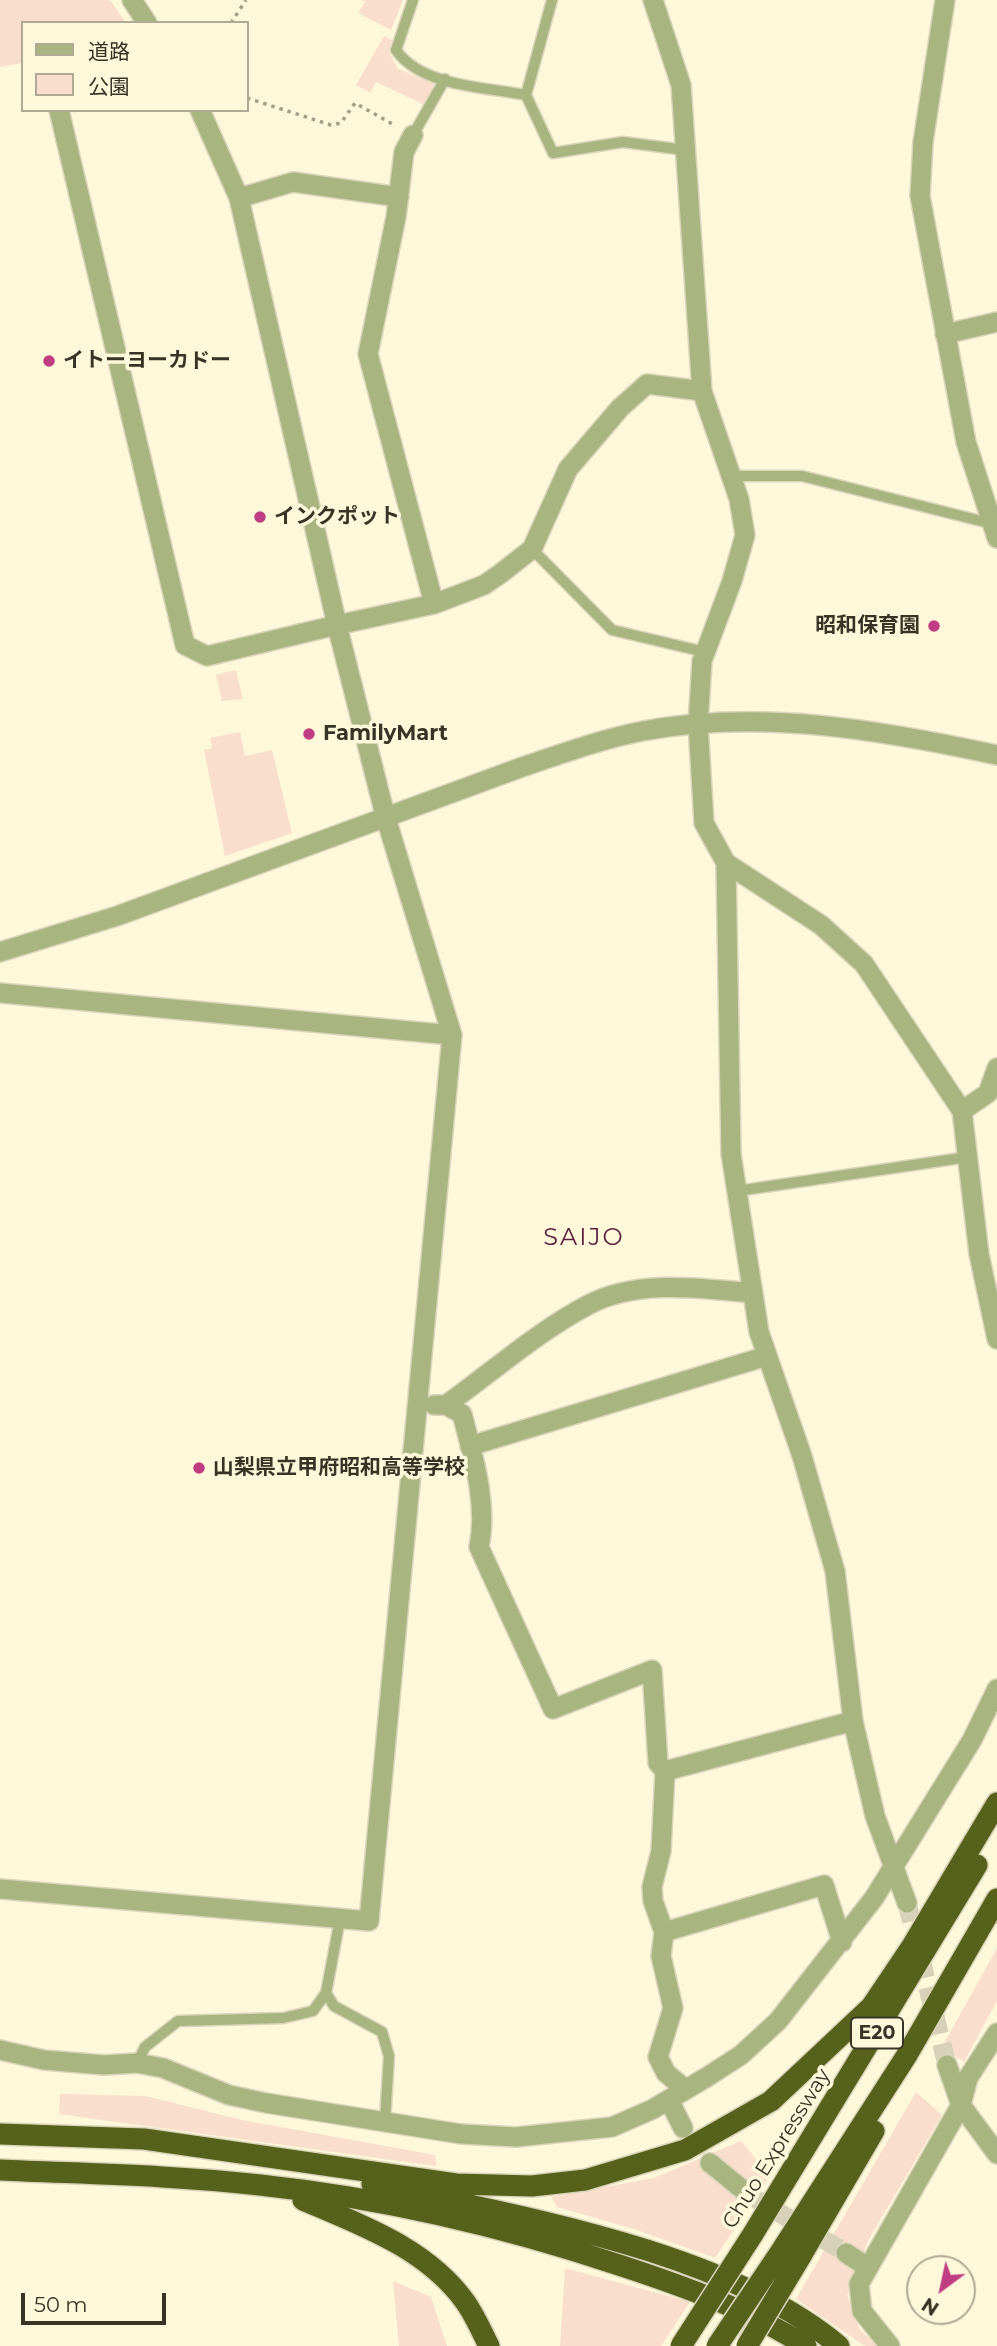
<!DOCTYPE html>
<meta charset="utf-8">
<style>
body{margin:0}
#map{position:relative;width:997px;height:2346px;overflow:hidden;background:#fef8db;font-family:Montserrat,"Noto Sans JP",sans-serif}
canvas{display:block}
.legend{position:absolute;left:21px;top:21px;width:228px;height:91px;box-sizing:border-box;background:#fef8db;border:2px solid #aeaa93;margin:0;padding:9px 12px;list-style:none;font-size:21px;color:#373426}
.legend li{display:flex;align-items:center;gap:14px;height:35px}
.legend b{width:35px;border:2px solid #aeaa93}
.north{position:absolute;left:906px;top:2255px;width:70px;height:70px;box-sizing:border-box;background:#fef8db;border:2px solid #aeaa93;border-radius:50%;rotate:213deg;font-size:19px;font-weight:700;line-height:28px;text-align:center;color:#373426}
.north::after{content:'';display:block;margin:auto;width:24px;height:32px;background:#c13d83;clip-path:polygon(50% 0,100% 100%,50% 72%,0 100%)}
.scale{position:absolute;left:21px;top:2293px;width:145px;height:32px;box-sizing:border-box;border:4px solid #373426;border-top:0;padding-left:9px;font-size:21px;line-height:24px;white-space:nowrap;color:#373426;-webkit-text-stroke:5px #fef8db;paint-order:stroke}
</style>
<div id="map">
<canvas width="997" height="2346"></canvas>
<ul class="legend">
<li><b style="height:9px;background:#a9b581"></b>道路</li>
<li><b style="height:19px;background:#f9decc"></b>公園</li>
</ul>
<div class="north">N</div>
<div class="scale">50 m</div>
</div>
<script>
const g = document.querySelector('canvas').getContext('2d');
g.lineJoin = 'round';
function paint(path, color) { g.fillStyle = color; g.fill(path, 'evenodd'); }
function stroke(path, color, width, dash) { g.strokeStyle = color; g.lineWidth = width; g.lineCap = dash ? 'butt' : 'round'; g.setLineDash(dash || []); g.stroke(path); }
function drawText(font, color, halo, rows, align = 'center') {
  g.font = font + ' Montserrat,"Noto Sans JP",sans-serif'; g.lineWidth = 7; g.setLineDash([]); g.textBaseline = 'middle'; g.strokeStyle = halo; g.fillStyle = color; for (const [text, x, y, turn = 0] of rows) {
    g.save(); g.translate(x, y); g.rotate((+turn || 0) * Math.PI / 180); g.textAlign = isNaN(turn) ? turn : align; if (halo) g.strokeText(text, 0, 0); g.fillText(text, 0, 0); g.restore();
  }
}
const green = new Path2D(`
 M0,0H110L126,23H23V63L0,67Z
 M362,0H403L391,30L358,13L365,2Z
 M384,36L392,40L389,52L398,69L434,84L425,105L376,82L370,93L356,85Z
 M236,670L243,699L222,701L216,675Z
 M240,732L245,756L272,750L292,833L225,856L204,750L212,748L210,738Z
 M997,1948V2001L964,2062L942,2047Z
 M916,2092L942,2115L869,2239L847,2295L860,2330L878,2346H865L796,2299Z
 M60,2094L146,2096L242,2120L435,2155L436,2166L59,2114Z
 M741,2141L770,2176L715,2258L634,2229L557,2207L551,2197L654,2178Z
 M565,2268L690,2302L661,2346H560Z
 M393,2281L431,2297L447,2346H399Z`);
const minorTunnel = new Path2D(`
 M907,1903L947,2065
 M748,2194L846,2253`);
const path = new Path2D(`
 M231,23L246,0
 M247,98L331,125L341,123L355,103L396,126`);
const service = new Path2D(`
 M413,0L396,50C422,87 485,87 526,95
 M552,0L526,95L553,153L623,142L685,150
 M413,135L445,79
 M731,476H802L993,524
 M532,549L612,630L705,652
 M737,1191L968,1157
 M340,1919L326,1993L334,2006L382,2032L389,2056L385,2121
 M137,2063L145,2047L178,2021L283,2018L313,2011L326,1993`);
const minor = new Path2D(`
 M653,0L681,85L702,391L739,499L745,535L732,581L702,661L698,724L704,823L726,863L731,1154L759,1332L802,1456L835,1571L853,1721L875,1816L907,1903
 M945,0L923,142L920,196L966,442L997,538
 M413,135L404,152L396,217L368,354L434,604
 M239,198L293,182L399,197
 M945,334L997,322
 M337,625L434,604L484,585L500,574L532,549L568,469L620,408L647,384L702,391
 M385,815L452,1035
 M726,863L821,925L864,964L962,1111L979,1254L997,1339
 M0,993L452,1035L369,1921L0,1889
 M962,1111L988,1093L997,1068
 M434,1405H446C492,1372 537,1332 588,1305C637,1279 700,1288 753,1293
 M446,1405L462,1414C473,1456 488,1504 479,1547L553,1709L652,1670L658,1763L665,1771L661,1851L652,1887L653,1901L664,1932L824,1885L842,1942
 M470,1446L767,1356
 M665,1771L853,1721
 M664,1932L661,1956L673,2008L658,2057L666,2073L685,2089
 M0,2050L44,2060L104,2065L137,2063L163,2068L229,2095L266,2103L461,2134L516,2137L612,2127L653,2109L707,2077L741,2055L778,2021L874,1898L972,1740L997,1689
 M947,2065L961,2105L997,2154
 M669,2100L683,2128
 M710,2163L748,2194
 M846,2253L867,2267
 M890,2346L862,2311L859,2284L961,2105L968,2078L997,2033`);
const tertiary = new Path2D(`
 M132,0L147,23
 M59,110L185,645L207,656L337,625
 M200,110L239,198L337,625L385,815
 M0,952L117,916L525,766C564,753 602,739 643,731C761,709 881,730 997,755`);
const motorway = new Path2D(`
 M0,2134L144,2139L456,2184L532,2186L585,2180L685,2150L771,2101L871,2007L912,1946L997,1803
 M0,2170C87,2174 173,2175 260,2185C382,2198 506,2227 622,2266C686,2287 749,2310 806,2346
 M372,2184C516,2216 725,2250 839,2346
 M303,2200C362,2225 428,2249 466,2303C475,2316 482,2332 489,2346
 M753,2234L977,1865
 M783,2248L907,2055L997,1899
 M801,2256L874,2131`);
const motorwayBridge = new Path2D(`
 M681,2346L753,2234
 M717,2346L783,2248
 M747,2346L801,2256`);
const markers = [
 [49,361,7,"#c13d83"],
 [260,517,7,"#c13d83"],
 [934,626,7,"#c13d83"],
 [309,734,7,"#c13d83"],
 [199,1468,7,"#c13d83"]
];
const shields = [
 [877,2033,52]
];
const shieldNames = [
 ["E20",877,2033]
];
const poiNames = [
 ["イトーヨーカドー",63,361],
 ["インクポット",274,517],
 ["昭和保育園",920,626,"right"],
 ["FamilyMart",323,734],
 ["山梨県立甲府昭和高等学校",213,1468]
];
const streetNames = [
 ["Chuo Expressway",777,2149,-58]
];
const quarterNames = [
 ["SAIJO",584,1238]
];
paint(green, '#f9decc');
stroke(minorTunnel, '#d6d1b7', 19, [19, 10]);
stroke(service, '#dad5ba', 13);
stroke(minor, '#dad5ba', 22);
stroke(tertiary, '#dad5ba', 22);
stroke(motorway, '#dad5ba', 24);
stroke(path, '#a39f88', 3.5, [3.5, 5]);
stroke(service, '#a9b581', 10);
stroke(minor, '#a9b581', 19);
stroke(tertiary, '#a9b581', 19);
stroke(motorway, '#56621b', 21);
stroke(motorwayBridge, '#dad5ba', 24, []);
stroke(motorwayBridge, '#56621b', 21);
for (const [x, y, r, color] of markers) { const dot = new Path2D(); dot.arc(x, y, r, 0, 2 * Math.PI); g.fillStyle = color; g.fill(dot); stroke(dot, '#fef8db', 2.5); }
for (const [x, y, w] of shields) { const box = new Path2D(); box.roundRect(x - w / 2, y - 15.5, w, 31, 5); g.fillStyle = '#fef8db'; g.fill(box); stroke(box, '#373426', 2); }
drawText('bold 19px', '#373426', null, shieldNames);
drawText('bold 21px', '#373426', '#fef8db', poiNames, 'left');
drawText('21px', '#373426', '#fef8db', streetNames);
g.letterSpacing = '2px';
drawText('24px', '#5c1d3d', '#fef8db', quarterNames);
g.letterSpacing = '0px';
</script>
